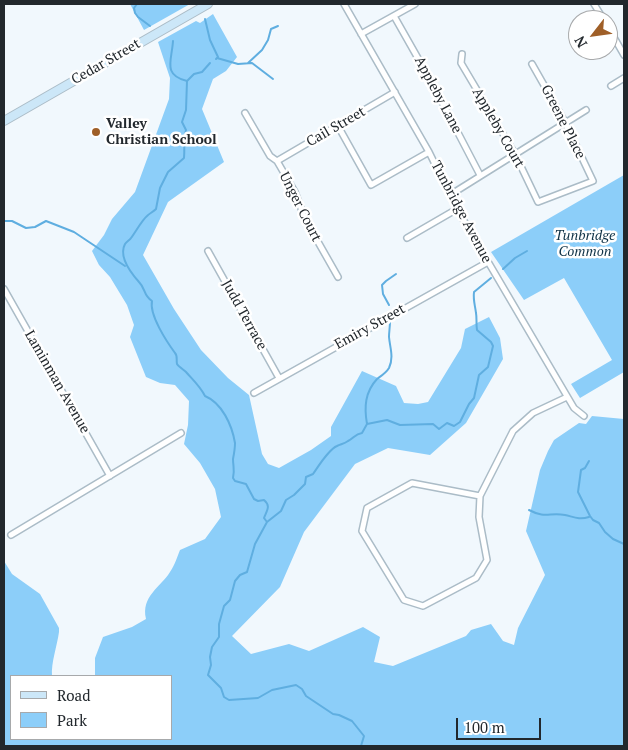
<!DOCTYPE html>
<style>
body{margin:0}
#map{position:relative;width:628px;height:750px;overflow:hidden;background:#f1f8fd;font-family:"PT Serif",serif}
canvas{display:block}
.frame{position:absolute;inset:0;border:5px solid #22282d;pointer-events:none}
.legend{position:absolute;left:10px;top:675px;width:162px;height:65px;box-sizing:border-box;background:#fff;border:1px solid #a7a9ab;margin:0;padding:6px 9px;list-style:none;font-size:15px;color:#22282d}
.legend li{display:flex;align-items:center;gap:10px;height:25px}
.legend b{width:25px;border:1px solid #a7a9ab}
.north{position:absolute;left:568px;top:10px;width:50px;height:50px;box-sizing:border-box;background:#fff;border:1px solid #a7a9ab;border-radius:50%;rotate:240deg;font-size:14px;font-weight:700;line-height:20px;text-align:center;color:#22282d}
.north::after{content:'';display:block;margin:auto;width:18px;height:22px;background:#9f5f28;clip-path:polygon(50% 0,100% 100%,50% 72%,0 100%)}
.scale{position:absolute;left:456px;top:718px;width:85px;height:22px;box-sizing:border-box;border:2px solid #22282d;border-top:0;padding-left:6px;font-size:15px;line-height:18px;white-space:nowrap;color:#22282d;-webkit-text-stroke:4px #fff;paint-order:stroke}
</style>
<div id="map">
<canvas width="628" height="750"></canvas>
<div class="frame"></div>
<ul class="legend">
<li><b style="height:6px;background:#cce7f8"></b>Road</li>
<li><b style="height:14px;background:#8ccef9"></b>Park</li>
</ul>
<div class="north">N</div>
<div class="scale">100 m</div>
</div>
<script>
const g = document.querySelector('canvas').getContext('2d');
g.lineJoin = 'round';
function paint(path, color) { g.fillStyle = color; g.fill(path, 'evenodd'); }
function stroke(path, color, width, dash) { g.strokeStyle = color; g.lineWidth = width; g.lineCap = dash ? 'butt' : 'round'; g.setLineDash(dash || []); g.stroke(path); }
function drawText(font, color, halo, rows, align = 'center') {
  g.font = font + ' "PT Serif",serif'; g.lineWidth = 5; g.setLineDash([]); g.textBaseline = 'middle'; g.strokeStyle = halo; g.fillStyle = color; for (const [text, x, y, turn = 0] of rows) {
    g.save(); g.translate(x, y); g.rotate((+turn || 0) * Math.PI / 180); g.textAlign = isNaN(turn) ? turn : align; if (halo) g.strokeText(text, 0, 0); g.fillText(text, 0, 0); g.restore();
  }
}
const green = new Path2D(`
 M130,4H190L144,30Z
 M213,14L237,57L226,71L213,79L202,109L224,162L168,202L143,255L174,309L201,350L228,378L249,395L262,454L268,464L279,468L311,450L331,436V427L362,371L396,386L404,403L418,404L428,402L461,348L465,329L489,317L500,338L503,359L466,423L430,455L388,448L355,464L304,532L280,587L232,636L251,654L289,644L309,651L363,627L380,637L374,662L393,666L466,636L471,630L491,624L503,641L514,645L518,628L545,575L526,531L540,470L548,451L554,440L579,423L586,424L592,416L624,419V746H4V561L12,574L40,594L59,628V632C57,646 51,663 52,676H11V739H171V676H95V658L103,637L132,627L146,619C141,596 160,588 170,572C175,565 177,557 180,550L205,539L221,517L215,489L200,463L184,444L188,425L189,401L175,385L160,383L146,377L130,337L134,325L127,305L110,277L99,265L92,251L104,235L112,219L135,192L169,99L170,78L158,42L196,21L200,23Z
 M624,175V372L580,398L571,384L612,360L564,278L524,300L491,252Z`);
const stream = new Path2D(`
 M137,4L134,8L135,13L138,17L150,26
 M205,19L210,40L218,57L216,59
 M173,41C172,60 162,75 187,81
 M217,58L238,64L252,63L273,79
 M210,63L202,72L194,74L187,81L186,110L182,122L186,130C183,140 185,148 184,158L168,172L160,188L156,209C153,212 150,213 147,216C142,220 135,233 131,238C130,240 127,241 125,244C118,257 131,273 139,282C146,289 143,295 152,301C149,315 167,342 175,353C178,356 176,360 177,364C179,367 184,370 186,372C193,380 200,386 205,396C222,403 232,425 235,443C235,448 234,454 233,459C233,467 235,469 233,478L235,481L246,484L254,499L258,501L264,500C271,506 267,510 264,518L267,522L255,544L247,572L240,575L235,581L230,600L224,606L219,624V637L212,647L210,657L211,665L208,675L221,688L224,697L229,700L258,698L272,690L296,685L302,689L306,696L333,714L339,715L352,721L364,736L361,746
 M248,63L262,50L268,40L271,29L278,26
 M4,221H12L26,228L35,227L46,221L74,232L125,266
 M503,269L515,258L527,251
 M389,305L383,294L382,285L386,281L396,274
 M367,424C364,407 365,392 377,379C381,376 386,373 389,368C394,357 390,348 389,337C389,332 390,327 390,321
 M589,461L585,468L581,470L578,492L590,516L593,520L599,523L605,532L613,539L624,544
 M529,510C546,519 549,512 565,515C574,517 579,520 589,517
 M267,522L281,511L286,500L294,495L305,484L306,477L313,474C318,467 328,450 337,446C341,444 344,444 348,441C354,438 355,434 362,433L367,424L387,420L400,425L433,424L439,429L447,423L454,426L460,422L469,404L474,398L479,375L488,367L493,346L491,342L477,330C476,324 477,318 476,313C475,305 473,300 474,292L491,278`);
const street = new Path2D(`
 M344,4L429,152L457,209L574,408L584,416
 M594,4L604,20
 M394,16L432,83L480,175
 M608,27L624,55
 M361,34L415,4
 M462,54L461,63L515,154L538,202L593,181L565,122L532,64
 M611,86L624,78
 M245,113L270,156L277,161L295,192L305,219L338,277
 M338,126L371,185L429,152
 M277,161L395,92
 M450,195L586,110
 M407,238L457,209
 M208,251L279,378
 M4,289L110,476
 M254,393L488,262
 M480,496L412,483L367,508L362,531L404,600L423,606L476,578L487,560L479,517L480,496L513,431L533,413L567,397
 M11,535L181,433`);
const secondary = new Path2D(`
 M4,121L208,4`);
const markers = [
 [96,132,5,"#9f5f28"]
];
const streetNames = [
 ["Cedar Street",106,62,-30],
 ["Appleby Lane",438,95,62],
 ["Greene Place",563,122,63],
 ["Cail Street",336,127,-30],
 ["Appleby Court",498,128,60],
 ["Unger Court",300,207,63],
 ["Tunbridge Avenue",461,212,62],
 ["Judd Terrace",244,315,61],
 ["Emiry Street",370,327,-29],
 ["Laminman Avenue",57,382,60]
];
const poiNames = [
 ["Valley",106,124],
 ["Christian School",106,140]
];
const parkNames = [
 ["Tunbridge",585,236],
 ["Common",585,252]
];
paint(green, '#8ccef9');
stroke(stream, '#5faee0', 2);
stroke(street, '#abbcc7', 8);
stroke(secondary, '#abbcc7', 10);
stroke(street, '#fff', 5);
stroke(secondary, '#cce7f8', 8);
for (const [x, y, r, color] of markers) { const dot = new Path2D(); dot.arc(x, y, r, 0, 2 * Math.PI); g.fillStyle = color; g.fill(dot); stroke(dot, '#fff', 2); }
drawText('14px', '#22282d', '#fff', streetNames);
drawText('bold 14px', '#22282d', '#fff', poiNames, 'left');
drawText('italic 14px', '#0d3045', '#fff', parkNames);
</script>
